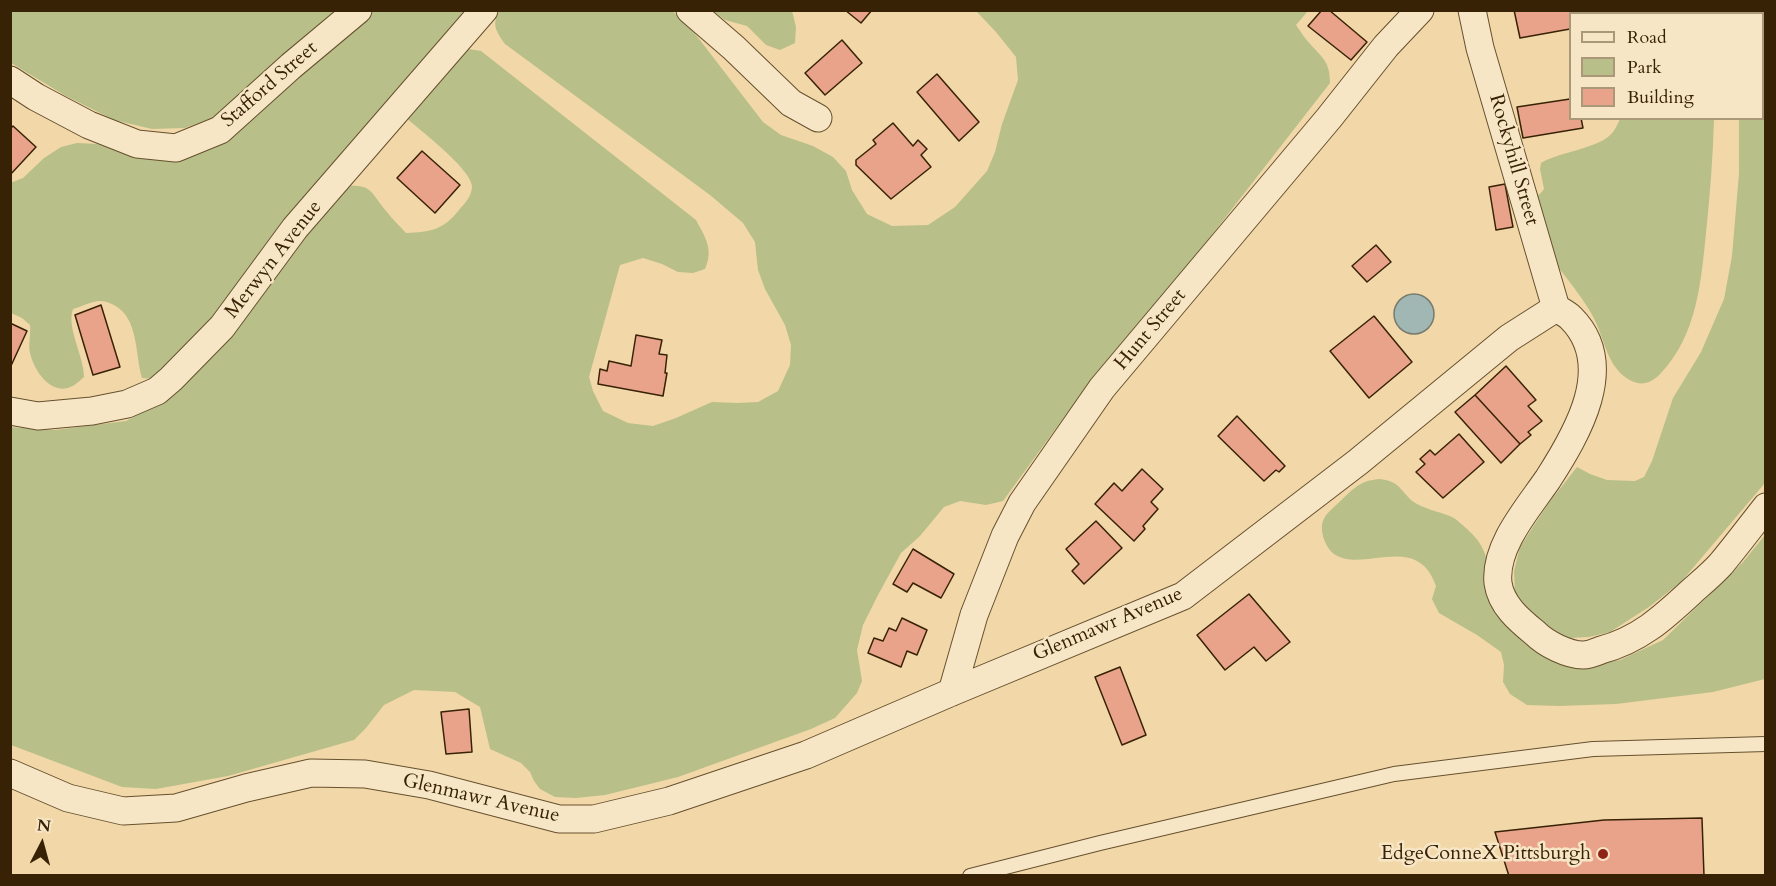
<!DOCTYPE html>
<style>
body{margin:0}
#map{position:relative;width:1776px;height:886px;overflow:hidden;background:#f2d8a8;font-family:Cardo,serif}
canvas{display:block}
.frame{position:absolute;inset:0;border:12px solid #382206;pointer-events:none}
.legend{position:absolute;left:1569px;top:12px;width:195px;height:108px;box-sizing:border-box;background:#f7e6c6;border:2px solid #ab9879;margin:0;padding:8px 10px;list-style:none;font-size:18px;color:#382206}
.legend li{display:flex;align-items:center;gap:12px;height:30px}
.legend b{width:30px;border:2px solid #ab9879}
.north{position:absolute;left:12px;top:814px;width:60px;height:60px;-webkit-text-stroke:4px #f7e6c6;paint-order:stroke;rotate:6deg;font-size:16px;font-weight:700;line-height:24px;text-align:center;color:#382206}
.north::after{content:'';display:block;margin:auto;width:21px;height:27px;background:#382206;clip-path:polygon(50% 0,100% 100%,50% 72%,0 100%)}
</style>
<div id="map">
<canvas width="1776" height="886"></canvas>
<div class="frame"></div>
<ul class="legend">
<li><b style="height:8px;background:#f7e6c6"></b>Road</li>
<li><b style="height:16px;background:#b8bf89"></b>Park</li>
<li><b style="height:16px;background:#e8a38a"></b>Building</li>
</ul>
<div class="north">N</div>
</div>
<script>
const g = document.querySelector('canvas').getContext('2d');
g.lineJoin = 'round';
function paint(path, color) { g.fillStyle = color; g.fill(path, 'evenodd'); }
function stroke(path, color, width, dash) { g.strokeStyle = color; g.lineWidth = width; g.lineCap = dash ? 'butt' : 'round'; g.setLineDash(dash || []); g.stroke(path); }
function drawText(font, color, halo, rows, align = 'center') {
  g.font = font + ' Cardo,serif'; g.lineWidth = 5; g.setLineDash([]); g.textBaseline = 'middle'; g.strokeStyle = halo; g.fillStyle = color; for (const [text, x, y, turn = 0] of rows) {
    g.save(); g.translate(x, y); g.rotate((+turn || 0) * Math.PI / 180); g.textAlign = isNaN(turn) ? turn : align; if (halo) g.strokeText(text, 0, 0); g.fillText(text, 0, 0); g.restore();
  }
}
const green = new Path2D(`
 M1708,10L1709,13L1580,14L1579,11Z
 M11,11H343L259,78L213,118L185,128L152,129L114,120L66,96L11,63Z
 M371,11H461L468,17L216,323L156,379L142,378C135,355 139,318 114,305C110,303 105,301 100,301C92,301 81,307 73,309C66,327 84,356 84,377C79,381 75,386 68,388C49,393 34,370 30,353C28,345 31,334 30,325L22,318L11,313L10,183L23,178L44,158L61,147L77,143L98,144L144,155L175,158L359,18Z
 M500,11H672L686,22L763,122L781,135L813,146L833,157L846,171L852,190L867,214L892,226L928,225L955,207L987,171L995,152L1002,124L1018,80L1016,57L996,32L976,11H1308L1296,25C1301,32 1305,39 1311,45C1324,59 1330,63 1330,83L1197,254L1097,372L1003,501L986,505L960,501L944,507L920,536L901,553L878,595L863,625L857,650L862,681L857,693L835,718L811,729L678,777L605,795L576,798L555,797L540,789L534,781L530,772L521,763L490,749L480,707L455,692L414,690L384,705L366,728L354,740L228,776L156,789L122,787L11,745L10,427L55,430L126,421L165,400L342,186C374,184 369,191 387,212C393,220 400,226 406,233C431,232 443,230 459,210C465,203 472,196 472,186C471,169 420,130 405,117L462,48L481,51L696,220C705,237 714,249 705,269L693,273L678,272L662,264L643,258L620,265L589,377L593,391L603,411L628,423L653,426L676,418L712,402L738,403L758,402L778,391L790,365L791,345L785,325L765,289L758,270L755,242L743,223L710,195L505,44C496,31 491,24 500,11Z
 M713,11H792L796,27L795,43L780,50L766,45L747,26L725,20Z
 M1732,11H1765V483L1681,582L1649,607L1610,632L1589,637L1569,638L1551,633L1529,615L1515,593L1514,571L1520,547L1548,504L1577,467L1590,474L1607,480L1635,481L1644,477L1652,461L1673,398L1701,352L1724,299L1732,256L1739,173V119L1762,118V14L1732,13Z
 M1620,119H1714C1713,157 1710,194 1706,233C1701,282 1697,335 1661,373C1650,385 1638,387 1625,377C1605,362 1604,334 1591,313C1583,299 1572,285 1562,272C1559,268 1553,263 1551,258C1542,239 1538,217 1532,197L1540,194L1544,189L1540,169L1541,163C1560,151 1600,149 1613,132C1616,128 1618,123 1620,119Z
 M1379,479C1403,481 1401,495 1417,504C1428,510 1441,512 1452,517C1458,520 1462,525 1467,529C1486,546 1488,559 1489,583L1591,665L1620,660L1663,640L1743,562L1765,535V679L1713,692L1616,704L1559,706L1527,705L1510,694L1503,682L1504,665L1501,652L1477,635L1439,613L1432,599L1436,586C1432,576 1428,567 1417,561C1388,545 1335,581 1323,536C1320,523 1323,517 1333,508C1341,501 1355,485 1365,482C1369,480 1374,480 1379,479Z`);
const water = new Path2D(`
 M1394 314a20 20 0 1 1 40 0a20 20 0 1 1-40 0Z`);
const building = new Path2D(`
 M845,10H872L861,23Z
 M1322,10H1329L1367,42L1351,60L1308,26Z
 M1514,10H1573V14H1570V29L1520,38Z
 M842,40L862,63L825,95L805,73Z
 M937,74L979,122L959,141L917,92Z
 M1570,99V118H1581L1583,128L1523,138L1517,107Z
 M893,123L913,146L918,140L927,149L921,155L931,167L891,199L856,165V160L876,144L873,140Z
 M13,126L36,147L10,175V129Z
 M422,151L460,185L435,213L397,178Z
 M1505,184L1513,227L1496,230L1489,187Z
 M1376,245L1391,262L1367,282L1352,266Z
 M101,305L120,367L93,375L75,315Z
 M1374,316L1412,362L1369,398L1330,351Z
 M10,323L27,331L10,368Z
 M636,335L662,340L659,354L667,355L665,373H667L663,396L598,384L600,369L607,371L609,361L631,366Z
 M1506,366L1536,400L1528,406L1542,421L1528,432L1531,435L1520,444L1475,395Z
 M1475,395L1520,444L1501,463L1455,412Z
 M1237,416L1285,466L1279,472L1276,470L1264,481L1218,436Z
 M1459,434L1484,462L1443,498L1416,472L1425,464L1420,459L1430,450L1435,455Z
 M1142,469L1163,489L1151,502L1158,509L1143,526L1145,529L1134,541L1095,504L1114,483L1122,491Z
 M1096,521L1122,548L1084,584L1072,571L1079,564L1066,549Z
 M913,549L954,574L941,598L913,583L907,592L893,584Z
 M1249,594L1290,642L1266,661L1254,647L1225,670L1197,635Z
 M902,618L927,630L917,655L907,651L901,667L868,653L874,638L883,641L889,628L896,631Z
 M1120,667L1146,735L1122,745L1095,677Z
 M469,709L472,752L446,754L441,712Z
 M1702,818L1704,876H1509L1495,832L1604,820Z`);
const service = new Path2D(`
 M970,876L1100,843L1394,774L1593,749L1766,744`);
const minor = new Path2D(`
 M690,10L734,48L791,103L818,118
 M1472,10L1480,48L1556,308
 M10,80L36,97L89,125L137,144L176,148L220,130L291,66L358,10
 M10,411L38,416L92,411L127,404L157,391L171,379L222,327L295,228L484,10
 M952,692L974,615L1005,536L1022,503L1102,388L1329,118L1386,46L1420,10
 M10,773L68,798L123,811L176,808L246,788L311,773L365,774L429,785L559,819H594L669,801L806,755L952,692L1183,596L1358,462L1509,338L1556,308C1561,311 1567,314 1571,318C1618,365 1577,434 1548,479C1529,507 1494,546 1498,583C1501,605 1519,620 1535,633C1546,644 1568,655 1583,655C1589,655 1596,652 1601,650C1639,640 1663,618 1691,592C1701,583 1712,574 1721,564C1736,546 1751,526 1766,507`);
const markers = [
 [1603,854,6,"#8f2418"]
];
const streetNames = [
 ["Stafford Street",270,85,-41],
 ["Rockyhill Street",1513,160,74],
 ["Merwyn Avenue",274,260,-52],
 ["Hunt Street",1151,330,-50],
 ["Glenmawr Avenue",1108,625,-23],
 ["Glenmawr Avenue",481,799,13]
];
const poiNames = [
 ["EdgeConneX Pittsburgh",1591,854]
];
paint(green, '#b8bf89');
paint(water, '#a0b7b4');
stroke(water, '#767b6e', 1.5);
paint(building, '#e8a38a');
stroke(building, '#382206', 1.5);
stroke(service, '#66502e', 16);
stroke(minor, '#66502e', 29);
stroke(service, '#f7e6c6', 14);
stroke(minor, '#f7e6c6', 27);
for (const [x, y, r, color] of markers) { const dot = new Path2D(); dot.arc(x, y, r, 0, 2 * Math.PI); g.fillStyle = color; g.fill(dot); stroke(dot, '#f7e6c6', 2); }
drawText('20px', '#382206', '#f7e6c6', streetNames);
drawText('20px', '#382206', '#f7e6c6', poiNames, 'right');
</script>
